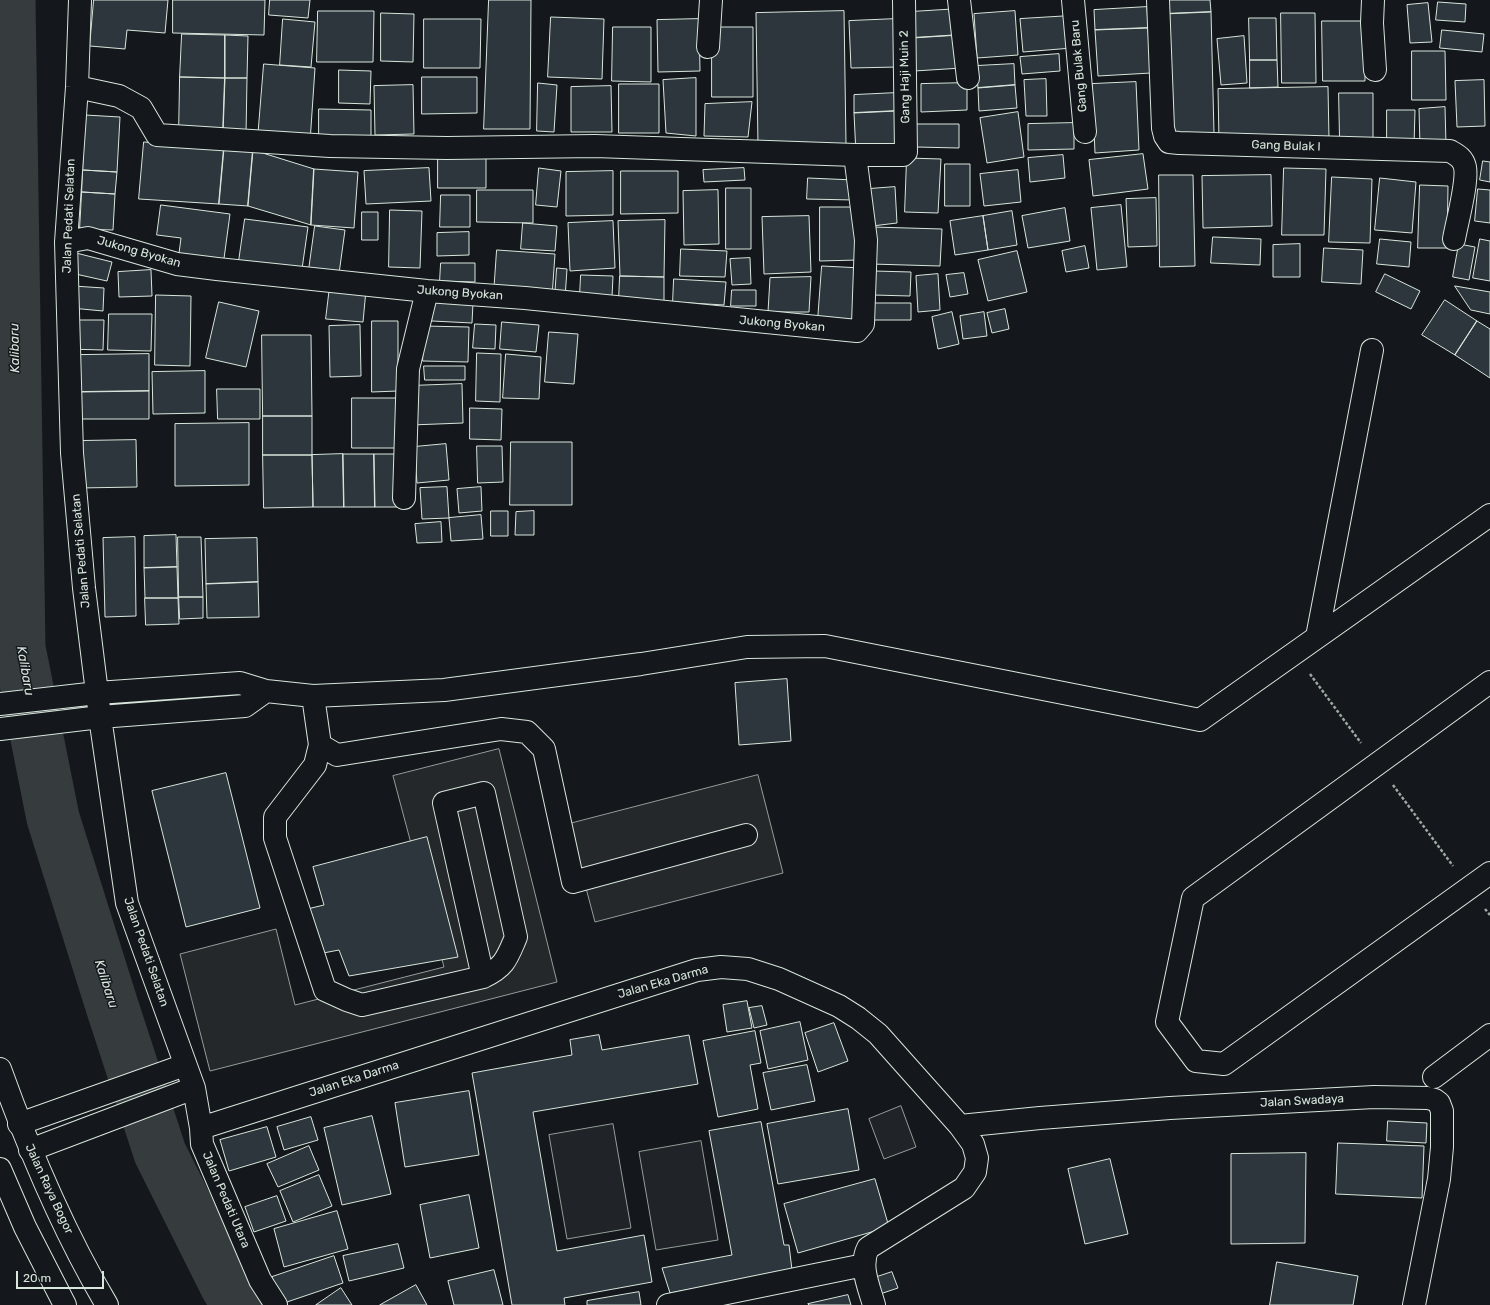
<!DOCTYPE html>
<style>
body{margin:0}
#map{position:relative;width:1490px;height:1305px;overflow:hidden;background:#14181c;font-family:Rubik,sans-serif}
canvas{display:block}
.scale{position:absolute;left:16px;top:1271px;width:88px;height:18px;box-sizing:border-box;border:2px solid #d8e6dc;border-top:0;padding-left:5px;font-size:12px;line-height:14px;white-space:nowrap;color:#d8e6dc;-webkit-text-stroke:3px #14181c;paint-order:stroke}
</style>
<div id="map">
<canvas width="1490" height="1305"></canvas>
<div class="scale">20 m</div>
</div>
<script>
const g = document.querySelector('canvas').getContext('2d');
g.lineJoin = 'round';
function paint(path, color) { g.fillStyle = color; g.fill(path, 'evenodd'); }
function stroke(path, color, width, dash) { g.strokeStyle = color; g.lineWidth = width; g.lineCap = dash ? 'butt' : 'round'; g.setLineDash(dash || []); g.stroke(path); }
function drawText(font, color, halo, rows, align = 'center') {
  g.font = font + ' Rubik,sans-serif'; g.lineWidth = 3; g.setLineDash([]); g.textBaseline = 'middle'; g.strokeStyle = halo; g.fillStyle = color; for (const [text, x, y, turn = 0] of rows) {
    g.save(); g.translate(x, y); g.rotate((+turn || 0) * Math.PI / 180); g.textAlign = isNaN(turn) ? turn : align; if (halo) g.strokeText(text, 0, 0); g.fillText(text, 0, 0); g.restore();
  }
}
const green = new Path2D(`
 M901,1106L916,1147L884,1159L869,1119Z
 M613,1124L631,1228L567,1239L549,1135Z
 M701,1141L718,1240L656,1250L639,1152Z`);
const parking = new Path2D(`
 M499,749L557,982L210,1071L180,954L276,929L295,1005L444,967L393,776Z
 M758,775L783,873L595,922L569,824Z`);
const river = new Path2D(`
 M9,0L19,648L53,818L112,1006L160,1153L226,1285L238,1305`);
const building = new Path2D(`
 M94,0H168L165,33L127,30L125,49L90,46Z
 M173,0H265L264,35L173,33Z
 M270,0H310L308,18L269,15Z
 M489,0H531L530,129H484Z
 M1163,0H1210L1211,12L1163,14Z
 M1438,2L1466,4L1465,22L1436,20Z
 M1428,3L1432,42L1410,43L1407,5Z
 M1147,7L1148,28L1095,30L1094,10Z
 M959,9L960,35L912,38L910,12Z
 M318,11H374L373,62H317Z
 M844,11L846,144L758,146L756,13Z
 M1015,11L1018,55L977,58L974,14Z
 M1211,12L1214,133L1166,135L1163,14Z
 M381,13L414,14L413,62L381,61Z
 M1281,13H1315L1316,83H1282Z
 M1070,16L1072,48L1023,52L1020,19Z
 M551,17L604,19L602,79L548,77Z
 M1249,18H1276L1277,60H1250Z
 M283,19L315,22L311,67L280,65Z
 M424,19H481L480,68H424Z
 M699,19L700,71L658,72L657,20Z
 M896,19L898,67L851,68L849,21Z
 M1322,21H1365V81H1323Z
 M613,27H651V82L612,81Z
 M712,27H753V97H712Z
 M1148,28L1151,73L1098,76L1095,30Z
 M1442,30L1484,34L1482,52L1440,48Z
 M182,34L225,35V78L180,77Z
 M225,35L248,36L247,78H225Z
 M960,35L962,68L914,71L912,38Z
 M1244,36L1247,83L1221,85L1217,39Z
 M1412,51H1445L1446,100H1412Z
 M1059,54L1060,71L1022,74L1020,57Z
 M1250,60H1277L1278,87L1250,88Z
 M264,64L315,68L310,142L258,138Z
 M1014,64L1015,85L978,88L976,66Z
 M339,70L371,71L370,104L339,103Z
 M180,77L225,78L223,134L179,133Z
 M422,77H477V113L422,114Z
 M225,78H247L246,135L223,134Z
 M696,78V136L666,133L663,80Z
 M1046,79L1047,116H1026L1024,80Z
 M1484,80L1485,126L1457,127L1455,81Z
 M1136,82L1139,150L1095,153L1092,84Z
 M538,83L557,85L554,132L537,131Z
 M967,83V110L921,112V84Z
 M619,84H659V133H619Z
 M413,85L414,134L375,135L374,86Z
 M1015,85L1017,108L979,111L978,88Z
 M611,86L612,132H571V87Z
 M1328,87L1329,139L1219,141L1218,89Z
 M896,93L897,111L854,113V95Z
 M1339,93H1373V142H1340Z
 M752,102L748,137L704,136L705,104Z
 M1445,107L1446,145L1420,147L1419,109Z
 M319,109L371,110V142L319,141Z
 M1387,110H1415L1414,146H1387Z
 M897,111L899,153L856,154L854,113Z
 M1018,112L1024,157L987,163L980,118Z
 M85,115L120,117L117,172L83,170Z
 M1074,123V149L1028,150V124Z
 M916,124H959V148L916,147Z
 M144,142L224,148L219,204L139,199Z
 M224,148L253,150L248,206L219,204Z
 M253,150L314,169L311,225L248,206Z
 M438,153H486V188H438Z
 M1143,154L1148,189L1093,196L1089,160Z
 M1063,155L1065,178L1030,182L1028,158Z
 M907,158L941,159L938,213L905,212Z
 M1483,161L1490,162V182L1480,180Z
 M945,164H970V206H945Z
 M429,168L431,201L366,204L364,171Z
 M539,168L561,171L557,207L536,205Z
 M744,168L745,180L704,182L703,170Z
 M1284,168L1326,169L1324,235H1282Z
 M314,169L358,172L354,228L311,225Z
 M83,170L117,172L115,194L82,192Z
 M1018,170L1021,202L984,206L980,174Z
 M613,171V215L566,216V172Z
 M621,171H678V213L621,214Z
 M1159,175H1193L1195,266L1160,267Z
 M1271,175L1272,226L1203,228L1202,176Z
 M1332,177L1372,179L1370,243L1329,242Z
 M808,178L854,180V200L807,199Z
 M1380,178L1416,182L1412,233L1375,230Z
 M1420,185L1448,186L1447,248H1418Z
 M895,187L897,223L872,226L869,189Z
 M726,188H751V249H726Z
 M1478,189L1490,190V223L1475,221Z
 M477,190H533V223L477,222Z
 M718,190L719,244L684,245L683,191Z
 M82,192L115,194L113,230L80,229Z
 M441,195H470V227H440Z
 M1156,198L1157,246L1128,247L1126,199Z
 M161,205L230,214L223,266L178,261L181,238L157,235Z
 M1121,205L1127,267L1097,270L1091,208Z
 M820,207H858V260L820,261Z
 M1065,208L1070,241L1028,248L1022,216Z
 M390,210L422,211L420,268L389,267Z
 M1012,211L1017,245L988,250L983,216Z
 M362,212H378V240H362Z
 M809,216L811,272L764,274L762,217Z
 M983,216L988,250L955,255L950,221Z
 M245,219L308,227L301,276L238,268Z
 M665,220L664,277L620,276L618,221Z
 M613,221L615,268L570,271L568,223Z
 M523,223L557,226L555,251L521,249Z
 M315,226L345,230L338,281L308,277Z
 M873,227L942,229L940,266L871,264Z
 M469,232V255L437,256V233Z
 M1213,237L1261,239L1260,265L1211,263Z
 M1380,239L1411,242L1409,267L1377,264Z
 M1480,239L1490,241V281L1473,278Z
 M1300,244V277H1273V245Z
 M1459,244L1475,247L1469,280L1453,277Z
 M1085,246L1089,268L1066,272L1062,251Z
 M1324,248L1363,250L1361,284L1322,282Z
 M681,249L727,251L725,277L680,276Z
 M497,250L555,254L552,297L494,293Z
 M1017,251L1027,292L988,301L978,260Z
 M76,253L112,262L107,281L71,273Z
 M750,258L751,284L732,285L730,259Z
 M441,263H475V282L440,281Z
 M822,266L862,268L859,323L818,320Z
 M557,268L567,269L565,298L555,297Z
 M151,270L152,296L119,297L118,272Z
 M874,271L911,272L910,296L873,295Z
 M964,273L968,294L950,297L946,275Z
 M938,274L940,310L918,312L916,276Z
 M1385,274L1420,291L1411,309L1376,292Z
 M581,275L613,276L612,297L580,295Z
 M620,276L664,277V301L619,300Z
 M811,277L809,312H768L770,278Z
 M674,279L726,282L724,305L673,302Z
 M73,286L104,288L103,311L71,308Z
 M330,286L366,290L363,322L326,319Z
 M1455,286L1490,292V314L1471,310Z
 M732,290H756V306H731Z
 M156,295L191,296L190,366L155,365Z
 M1445,300L1477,321L1455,355L1422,335Z
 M433,301L473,303L472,323L432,321Z
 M219,302L259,311L246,367L206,358Z
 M870,303H911V320H870Z
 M1005,309L1009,329L992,333L987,313Z
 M952,312L959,344L938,349L932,317Z
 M984,312L987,336L963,339L960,316Z
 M109,314H152L151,351L108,350Z
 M70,320H104L103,350L68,349Z
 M372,321H398V391L372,392Z
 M1477,321L1490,329V378L1455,355Z
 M502,322L539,325L536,352L500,349Z
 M475,324L496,325L495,349L473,348Z
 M360,325L361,376L330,377L329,326Z
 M424,326L469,327L468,362L423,361Z
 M549,332L578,334L574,384L545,382Z
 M262,335H311L312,416H263Z
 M477,353L501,354L500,402L476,401Z
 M149,354V391L80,392V355Z
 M506,354L541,357L539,399L503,398Z
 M424,366H465V380H425Z
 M205,371V413L153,414L152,372Z
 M462,384L463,423L411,425L409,386Z
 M217,389H260V419H218Z
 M149,391V419H80V392Z
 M352,398H401L402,448H352Z
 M470,408L502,409L501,440L470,439Z
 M263,416H312V455H263Z
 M249,423V485L175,486V424Z
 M136,440L137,487L79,488L78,441Z
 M511,442H572V505H510Z
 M446,444L449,480L417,483L414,447Z
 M477,446H502L503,482L478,483Z
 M343,454H374L375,507H344Z
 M343,454L344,507H313L312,455Z
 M374,454H399L400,507H375Z
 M263,455H312L313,507L264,508Z
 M447,487L449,518L422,519L420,488Z
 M481,487L482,511L459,513L457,489Z
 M491,511H508V536H491Z
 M534,511V535H515L516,512Z
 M481,515L483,539L451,541L449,518Z
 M441,522L442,542L417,543L415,524Z
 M176,535L177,567L144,568V536Z
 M135,537L136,616L105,617L103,538Z
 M178,537H201L203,597H179Z
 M257,538L258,582L206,584L205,539Z
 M177,567L178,598H145L144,568Z
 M258,582L259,617L207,618L206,584Z
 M179,597H203V618L180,619Z
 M145,598H178L179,624L146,625Z
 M787,679L791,741L739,745L735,683Z
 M226,773L260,908L186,927L152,791Z
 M427,837L458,957L349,976L339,950L318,954L307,909L324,905L313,867Z
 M747,1001L752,1028L727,1032L723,1005Z
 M762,1006L767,1025L754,1028L749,1008Z
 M800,1022L808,1060L768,1069L760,1031Z
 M834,1023L848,1061L818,1072L805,1033Z
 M755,1031L761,1063L750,1065L758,1109L718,1117L703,1041Z
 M599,1035L602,1050L689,1035L698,1084L533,1112L557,1251L644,1235L652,1282L564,1298L565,1305H512L472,1073L572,1055L570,1040Z
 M807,1065L815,1101L771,1110L763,1073Z
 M469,1091L479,1155L405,1167L395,1103Z
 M848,1109L859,1170L778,1184L767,1124Z
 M372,1116L391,1194L342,1205L324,1128Z
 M311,1117L318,1140L284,1150L277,1127Z
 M1388,1121L1427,1123L1426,1143L1387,1141Z
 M761,1122L784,1245H789L792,1270L670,1293L662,1268L732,1255L709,1131Z
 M267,1127L276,1157L229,1171L220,1140Z
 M1338,1143L1424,1146L1422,1198L1336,1194Z
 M309,1146L319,1170L278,1187L267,1164Z
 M1306,1153L1305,1243L1231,1244V1154Z
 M1110,1159L1128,1234L1085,1244L1068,1169Z
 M319,1175L332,1206L293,1222L280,1191Z
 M875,1179L889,1227L798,1253L784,1204Z
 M469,1195L479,1248L430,1258L420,1205Z
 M277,1196L286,1221L254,1232L245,1207Z
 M337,1211L348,1249L284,1267L274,1229Z
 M398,1244L404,1268L349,1281L343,1256Z
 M334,1256L343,1283L281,1304L272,1277Z
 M1277,1262L1358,1276L1353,1305H1270Z
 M494,1270L503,1305H454L448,1281Z
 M892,1272L898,1288L874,1296L868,1280Z
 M416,1285L427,1305H380Z
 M341,1288L352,1305H316Z
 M639,1292L641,1305H587V1301Z
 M848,1295L851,1305H809L808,1304Z`);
const path = new Path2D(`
 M1310,674L1361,743
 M1393,785L1453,866
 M1485,909L1490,915`);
const minor = new Path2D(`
 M80,0L77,87L66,242L72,453L84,588L100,717L127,903L194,1088L201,1128L202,1144L260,1280L276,1305
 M959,0L968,78
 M1073,0L1085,132
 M1158,0L1163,128L1165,136L1169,142L1179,143L1450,151C1457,155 1463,158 1465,167C1468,182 1457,222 1454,239
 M1373,0L1372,23L1375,70
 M708,47L711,0
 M77,87L119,96L141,108L157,135L330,146L447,148L595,146L855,155
 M66,242L88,238L177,264L217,269L427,291L525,298L857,331L863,324L866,240L855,155H903L906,152L904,0
 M404,498L408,369L427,291
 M1317,637L1372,350
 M1490,682L1193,898L1167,1022L1196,1061L1224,1064L1490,873
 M313,696L320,745L315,765L275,817V838L325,990L347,1000L362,1005L483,977C505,967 507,958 516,937L484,793L444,803L483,977
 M0,704L97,693L240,683L266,691L313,696L444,690L641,664L747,647L825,646L1200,720L1490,515
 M0,729L100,717L245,706L266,691
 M320,745L337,755L501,729L527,732L544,749L573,882L746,835
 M1434,1077L1490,1035
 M19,1124L185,1065
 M960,1126L1040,1118L1170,1108L1374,1097L1428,1098L1435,1100L1439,1103L1442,1111V1147L1439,1179L1414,1305
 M201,1128L697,970L721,967L748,969L779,979L839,1006L858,1018L878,1034L960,1126L973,1144L977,1158L975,1172L964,1188L868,1248C859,1266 869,1287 874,1305
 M30,1150L194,1088
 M668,1305L864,1265`);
const highway = new Path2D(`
 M0,1069C29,1150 63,1231 107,1305
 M0,1169L25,1227L65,1305`);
const streetNames = [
 ["Gang Bulak Baru",1079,66,-95],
 ["Gang Haji Muin 2",905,77,-91],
 ["Gang Bulak I",1286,146,2],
 ["Jalan Pedati Selatan",69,216,-88],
 ["Jukong Byokan",139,252,16],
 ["Jukong Byokan",460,293,4],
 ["Jukong Byokan",782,324,5],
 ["Jalan Pedati Selatan",81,551,-95],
 ["Jalan Pedati Selatan",146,952,71],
 ["Jalan Eka Darma",663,982,-16],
 ["Jalan Eka Darma",354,1079,-18],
 ["Jalan Swadaya",1302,1101,-3],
 ["Jalan Raya Bogor",49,1189,65],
 ["Jalan Pedati Utara",226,1200,67]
];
const waterNames = [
 ["Kalibaru",15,348,-91],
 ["Kalibaru",25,671,80],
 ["Kalibaru",106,984,72]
];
paint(green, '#202428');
stroke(green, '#939e99', 1);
paint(parking, '#24282b');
stroke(parking, '#939e99', 1);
stroke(river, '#363b3e', 53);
paint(building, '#2c363c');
stroke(building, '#d8e6dc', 1);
stroke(minor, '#d8e6dc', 24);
stroke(highway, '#d8e6dc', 24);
stroke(path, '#9da8a2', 2.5, [3, 2]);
stroke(minor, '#14181c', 22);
stroke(highway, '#14181c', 22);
drawText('12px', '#d8e6dc', '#14181c', streetNames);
drawText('italic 13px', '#d8e6dc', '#14181c', waterNames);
</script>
